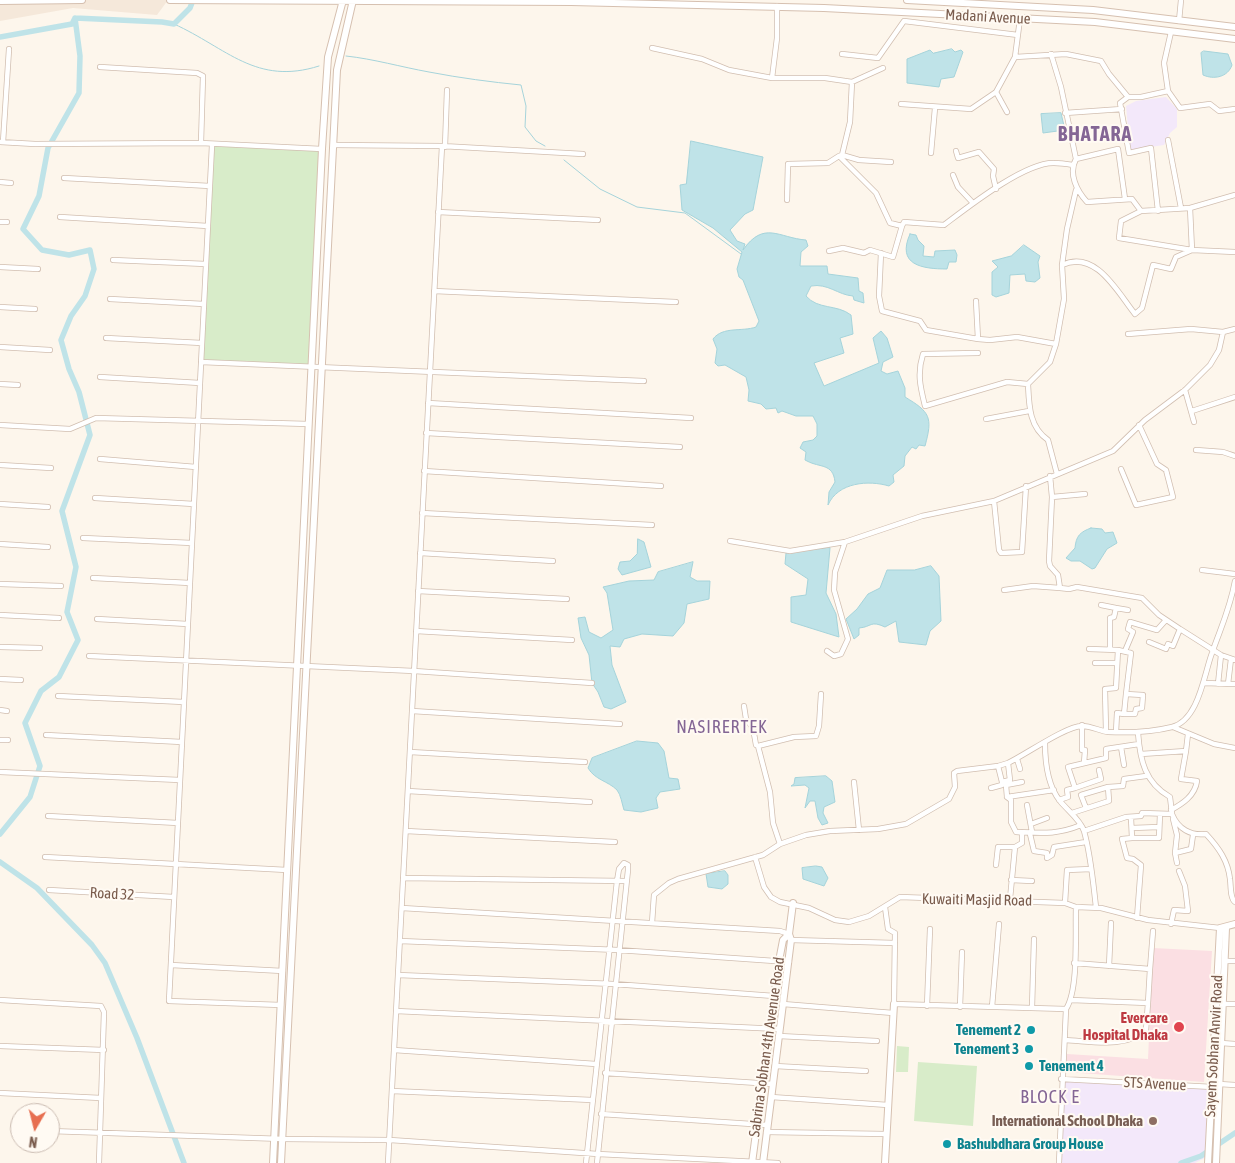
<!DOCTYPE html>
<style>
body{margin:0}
#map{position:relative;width:1235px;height:1163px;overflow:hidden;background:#fdf6ec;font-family:"Asap Condensed",sans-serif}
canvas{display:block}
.north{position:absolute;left:10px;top:1103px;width:50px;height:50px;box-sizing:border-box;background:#fffaf3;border:1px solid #cabbb1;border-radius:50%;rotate:188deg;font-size:14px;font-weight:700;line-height:20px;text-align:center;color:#7a5c4d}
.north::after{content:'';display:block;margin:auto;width:18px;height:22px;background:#e76f51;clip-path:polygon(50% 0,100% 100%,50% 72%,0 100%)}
</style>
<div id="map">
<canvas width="1235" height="1163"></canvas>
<div class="north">N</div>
</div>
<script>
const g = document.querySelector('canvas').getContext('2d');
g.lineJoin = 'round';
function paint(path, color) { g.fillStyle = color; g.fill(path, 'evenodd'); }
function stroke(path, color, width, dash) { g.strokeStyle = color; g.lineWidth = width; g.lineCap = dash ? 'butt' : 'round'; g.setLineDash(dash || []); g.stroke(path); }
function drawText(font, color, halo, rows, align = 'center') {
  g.font = font + ' "Asap Condensed",sans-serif'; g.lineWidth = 4; g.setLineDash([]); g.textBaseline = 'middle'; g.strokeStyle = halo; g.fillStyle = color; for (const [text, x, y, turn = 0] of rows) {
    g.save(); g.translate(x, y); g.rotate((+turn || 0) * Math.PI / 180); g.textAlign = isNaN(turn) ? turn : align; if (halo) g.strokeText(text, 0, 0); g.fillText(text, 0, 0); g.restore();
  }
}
const residential = new Path2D(`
 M0,0H168L157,15L73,8L0,21Z`);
const education = new Path2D(`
 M1166,97L1177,109V127L1170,133L1164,145L1130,150L1126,106L1136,101Z
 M1061,1079L1217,1089L1216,1152L1195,1163H1057Z`);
const medical = new Path2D(`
 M1153,948L1212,951L1204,1082L1066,1072L1067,1054L1148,1059Z`);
const green = new Path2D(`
 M212,145L322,149L311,367L201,362Z
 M897,1046L909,1047L908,1072H896Z
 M918,1062L977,1066L973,1126L914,1121Z`);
const water = new Path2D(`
 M952,49L955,52L961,50L963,52L954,77L941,79L939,87L907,83V59L930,50L933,53Z
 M1204,51L1228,54L1232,65C1228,77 1214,80 1203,75L1201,53Z
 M1061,113L1065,130L1043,133L1041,114Z
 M691,141L763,157L753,210L745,214L730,230L737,241L745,244L743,250C764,220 779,238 806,240L808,246L801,252L800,266H827L828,274L858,278L859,291L863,293L864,303L854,300L853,296C838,295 828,283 811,286L806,296C818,310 837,304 851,315L853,334L840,338L844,353L814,363L824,386L879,363L873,338L881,331L887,338L893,357L883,362L881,371L887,374L898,371L905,388V397C930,412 933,417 925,446L919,445L916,449L912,447L905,456L904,466L893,475L894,482L889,486C869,480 838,482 828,505L829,492L835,482C833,463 820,468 807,461L805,460L806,452L800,448L803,442L813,440L817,436V424L813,416H796L782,411L778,413L776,408L766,409L761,404L748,401L749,390L746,377L725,365L718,366L715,363L717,349L713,339C723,326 742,332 756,327L759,321L743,280L739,277L737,269L742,252L713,228L682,210L680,185L686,184Z
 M910,234L916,235L918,240L924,246L923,256L934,257L935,251L955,250L957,255L956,262H949L947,269C922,269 896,265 910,234Z
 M1024,245L1040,256L1038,262L1040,278L1035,282L1026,281L1025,274L1010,275L1009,293L996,297L992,295V272L998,267L992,261L1011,256Z
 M1091,528L1102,529L1105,533L1113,532L1117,543L1107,549L1095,568L1092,569L1080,561H1071L1066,558L1075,548C1076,536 1080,532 1091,528Z
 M638,539L644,542L651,567L622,575L618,569L620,562L630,561L637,554Z
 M830,548L826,593L836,614L839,637L791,622V597L806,595L808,579L785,564L786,553Z
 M693,562L690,577L697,581H710L709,599L687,604L684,623L673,636L642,634L624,639L620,647L610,646L612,665L626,702L611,709L604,707L598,692L592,683L589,655L581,638L578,618L585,617L589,632L601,638L613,630L607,593L603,587L629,581L654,580L658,572Z
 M931,566L939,576L941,621L930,631L926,645L899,642L896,621L885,627C870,620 872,627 859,628V635L854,639L846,619L857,609L868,594L880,588L887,570H914Z
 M637,741L658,743L664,751L669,778L678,779L680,789L660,792L656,798L658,808L641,812L624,810C622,804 621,795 617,790C608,781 595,780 588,768L592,758Z
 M826,776L832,781L835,802L824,807L823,813L828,823L822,825L818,818L815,801H810L805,808L809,788L805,785L791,786L794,784L795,778Z
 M816,866L822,867L828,878L824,886L803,879L802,868Z
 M725,871L728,875V884L722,889L708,887L706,874Z`);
const stream = new Path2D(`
 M174,24C227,48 256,86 319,66
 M346,56C374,59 401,67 429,72C460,78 491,82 521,85L526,106L525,127L536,141L545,146
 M564,160L600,189L637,207L685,213L741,254`);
const canal = new Path2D(`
 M0,37L72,24L75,18L162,22L174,24L190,8L193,0
 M0,834L30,797L40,766L25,723L41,691L59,677L78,640L67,612L76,567L62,511L90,435L79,392L69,369L61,340L71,316L85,296L94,269L90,250L69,255L42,250L23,229L39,196L48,148L79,93L80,56L75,18
 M0,862L37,888L92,945L105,963L137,1038L184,1163
 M1181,1163L1201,1156L1235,1133`);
const street = new Path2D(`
 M777,6V38L772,78H825L852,82L883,68
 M1179,21L1181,0
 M652,48L702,59L729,70L772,78
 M842,54L878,58L904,21L1018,35
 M1051,54L1061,87L1076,159C1068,174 1077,191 1087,202L1132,199L1141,211
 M1015,57L1020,19
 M100,67L197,73L203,76L201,143
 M1168,91L1164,63L1171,32
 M996,92L1007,112
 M1128,97L1120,103L1129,153L1151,148L1158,211
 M901,104L971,109L996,92L1015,57L1066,54L1101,61L1109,74L1128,97H1141L1168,91L1180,108L1210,104L1219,111L1235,109
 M1065,113L1122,109
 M1168,140L1181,208
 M0,142L35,144L201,143L322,149
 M3,142L9,49
 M212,145L169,1001L281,1005
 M333,145L442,146L388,1163
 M442,146L583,154
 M445,147L447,90
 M956,151L958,158L979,152L994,169L993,176L996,189
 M931,153L935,108
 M842,155L859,160L891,162
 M839,156L842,155L850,122L852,82
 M1076,159L1118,149L1125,199
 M953,175L958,187L973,203
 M64,178L210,186
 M0,182L11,183
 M1235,195L1190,208L1141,211L1121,221L1119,238L1192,250L1235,252
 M787,200L788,164L828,163L839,156L876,193L890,223L902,226L904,222L944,225C968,207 1025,162 1054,163C1060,163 1067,164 1073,165
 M438,212L598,220
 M60,217L208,226
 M0,222H7
 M829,251L843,248L864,253L870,250L893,257L902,226
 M881,253L879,296L882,311L920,321L926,330L978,339L976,301
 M113,260L206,264
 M1062,265C1096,249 1118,293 1135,314L1142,308L1153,265L1171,269L1176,257L1192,250L1190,208
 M0,267L38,269
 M434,291L676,302
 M110,299L204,304
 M0,307L35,309
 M1128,334L1191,329L1223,332
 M106,338L202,343
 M978,339L990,340L1017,337L1056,344
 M0,347L50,350
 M978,353L923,354C917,373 920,386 925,406L1007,382L1028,384
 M201,362L644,381
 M100,377L200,383
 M0,384L18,385
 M1185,390L1194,422
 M428,403L691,418
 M1192,411L1235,397
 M986,419L1029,411
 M0,425L70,429L96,418L309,424
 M426,433L680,447
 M1196,450L1223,452L1235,456
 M100,459L196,467
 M0,465L51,468
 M1121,469L1136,505L1173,497L1166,470L1157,464L1139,425
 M424,471L661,486
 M1057,474L1048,440C1029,427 1029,405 1028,384L1050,362L1056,344L1064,299L1062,265L1067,229L1076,190
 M1050,476L1052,497L1049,561L1050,566L1058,575L1060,588L1069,589L1077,587L1142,598L1159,615L1180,629L1221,655L1235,660
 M1052,497L1085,494
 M95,498L194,504
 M994,501L999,550L1001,553L1022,552L1026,486
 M0,504L48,507
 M422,513L652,525
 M83,538L192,543
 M730,541L790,551L845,542L922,516L994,501L1113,451L1145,420L1185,390L1210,365L1219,350L1223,332L1235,329
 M0,544L48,547
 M420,553L553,561
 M1202,570L1235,574
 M93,578L190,583
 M0,584L61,586
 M1004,590L1033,586L1060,588
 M418,591L567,599
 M1101,605L1116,608
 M0,615L59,618
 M97,619L188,624
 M416,631L572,640
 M1149,642L1166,649L1168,644L1173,646L1180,629
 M0,647L40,648
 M1089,649L1118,650L1116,688L1105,689L1106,731
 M1110,649V618L1114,617L1116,608L1128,610
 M1118,650L1131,653L1126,694L1143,695L1142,708L1136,709L1135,714H1124
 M827,651L834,656L841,654L848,639L834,590L835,572L845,542
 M1125,651L1133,632L1128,629L1130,622L1157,630L1166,620
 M89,656L414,671L592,683
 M1095,663H1117
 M0,679L21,680
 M1204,683L1235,684
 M1218,684L1221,655
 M1228,684L1231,659
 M58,696L184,702
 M744,706L746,719L753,728L756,745L758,746L770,792L773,823L780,844
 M0,710L7,711
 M412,711L620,724
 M1082,725V750H1085L1084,763
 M1173,727L1214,744L1235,748
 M1116,732L1117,713L1124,714L1126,694
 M1138,733C1140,760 1145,783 1170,797L1172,814
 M46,735L182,742
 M0,740H8
 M1045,743C1045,763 1048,786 1060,801C1068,811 1080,819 1084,831C1091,856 1093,882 1096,907
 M758,746L794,737L816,736L819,726L821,694
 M1121,747L1124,765
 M410,752L585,762
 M1141,754L1186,751L1188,734
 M1017,759L1020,769
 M998,766L1002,782
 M0,772L180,780
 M854,782L859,830
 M1022,782L1006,785L1007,797L1054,790
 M991,788L1002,785V782L1010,780L1008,763
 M1075,788L1101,779L1099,770
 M408,791L590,802
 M1007,797L1011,800V822L1016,832C1041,833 1057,835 1081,825
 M1059,800L1068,797L1067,790L1075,788L1068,767L1106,758V749L1139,744
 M1027,805L1032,832
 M1086,808L1081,795L1108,787
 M1171,810C1182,804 1195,796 1197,781L1181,779L1186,751
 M1072,813L1109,801L1108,787L1123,786L1124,779L1146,776
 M48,816L178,823
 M1131,818L1132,838L1122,839L1127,858L1133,859L1141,865L1137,918
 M1173,819L1177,835L1175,853
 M1031,824L1047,818
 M1132,828L1159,827
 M406,831L615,842
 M1084,831L1126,817L1141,816L1142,813L1172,814C1178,829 1191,836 1206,834C1219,848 1228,861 1230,879C1231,886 1230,898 1235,902
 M1030,834L1034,851L1047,853V858L1052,855L1054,847L1086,842
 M1132,838H1159L1160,814
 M45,857L287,870
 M755,857L764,887L771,897L780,902L809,908L835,920L849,922L869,916L900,897L1065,903L1076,907L1101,908L1148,920L1220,928
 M1177,863L1175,853L1191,849L1193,835
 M996,865L998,847H1015
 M403,878L625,881
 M1011,880L1032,881
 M49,890L174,897
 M1010,899L1015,847L1022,843V832
 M1065,903L1067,870L1091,869
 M885,907L888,929L895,933L894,1004L1066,1009
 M402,908L780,931L789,934
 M652,923L654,895L669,883L678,879L763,855L780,844L806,835L830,831L878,829L906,824L949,799L955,787L954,773L957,771L998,766L1008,763C1025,755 1066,726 1082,726C1091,726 1100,731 1108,732C1130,733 1152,732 1172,727C1199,720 1204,674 1212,653C1221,627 1230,609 1235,581
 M1171,924L1174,910L1188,911L1185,886L1179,871
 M791,940L895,943
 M400,941L618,950L789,962
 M1225,961H1235
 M171,965L283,971
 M1109,966L1111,923
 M1150,969L1153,931
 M398,975L614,984L774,996
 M0,1000L101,1006L104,1012L99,1163
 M1071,1000L1148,1003L1150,969L1074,963
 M783,1004L893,1013
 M1223,1004H1235
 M927,1006L930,929
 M960,1007L962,952
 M992,1007L999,924
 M1032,1008L1034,939
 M396,1011L779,1029
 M779,1036L877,1041
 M1065,1040C1091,1041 1125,1049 1146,1030L1148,1003
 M1221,1043L1235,1044
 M0,1046L104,1050
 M394,1050L596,1064
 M775,1066L866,1071
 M605,1073L773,1084
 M1061,1079L1213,1087
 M1219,1084L1235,1085
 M392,1091L592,1100
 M0,1093L101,1098
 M771,1097L888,1105
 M601,1114L767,1125
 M50,1131L283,1139L390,1140L598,1154L778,1163
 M766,1132L886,1134
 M586,1163L617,881L619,869L624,863L628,865V870L597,1163
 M1059,1163L1066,1009C1079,989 1075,932 1076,907`);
const secondary = new Path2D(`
 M170,0L571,2L824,8L1095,22L1235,39
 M907,0L1093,10L1235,27
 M0,1L82,0
 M273,1163L322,149L328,57L343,0
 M281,1163L337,70L353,0
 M752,1163L779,961L783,940L789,934
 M763,1163L791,940L789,934L793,903
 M885,1163L894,1004
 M1208,1163L1220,928L1235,924
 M1216,1163L1226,928`);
const markers = [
 [1179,1027,6,"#e0444e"],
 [1031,1030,5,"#0f9aa8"],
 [1029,1049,5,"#0f9aa8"],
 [1029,1066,5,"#0f9aa8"],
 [1153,1121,5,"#8d6e63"],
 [947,1144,5,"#0f9aa8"]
];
const streetNames = [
 ["Madani Avenue",988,17,3],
 ["Road 32",112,894,3],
 ["Kuwaiti Masjid Road",977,900,1],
 ["Sayem Sobhan Anvir Road",1214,1046,-87],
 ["Sabrina Sobhan 4th Avenue Road",767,1047,-82],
 ["STS Avenue",1155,1084,3]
];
const healthNames = [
 ["Evercare",1168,1018],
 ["Hospital Dhaka",1168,1035]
];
const cultureNames = [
 ["Tenement 2",1021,1030],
 ["Tenement 3",1019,1049],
 ["Tenement 4",1039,1066,"left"],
 ["Bashubdhara Group House",957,1144,"left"]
];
const educationNames = [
 ["International School Dhaka",1143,1121]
];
const quarterNames = [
 ["NASIRERTEK",722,727],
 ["BLOCK E",1050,1097]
];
const districtNames = [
 ["BHATARA",1095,135]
];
paint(residential, '#f5e8da');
paint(education, '#f3e8fa');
paint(medical, '#fbdfe3');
paint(green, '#d8ecc9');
paint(water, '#bfe3e8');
stroke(water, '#a5d3da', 1);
stroke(stream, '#a5d3da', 1);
stroke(canal, '#bfe3e8', 5.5);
stroke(street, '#d1beb0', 6);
stroke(secondary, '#d6c0b0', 8);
stroke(street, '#fff', 4.5);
stroke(secondary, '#fff', 6);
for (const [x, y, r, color] of markers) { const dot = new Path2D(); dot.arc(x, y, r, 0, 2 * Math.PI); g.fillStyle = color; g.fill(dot); stroke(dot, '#fffaf3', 2); }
drawText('15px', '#7a5c4d', '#fffaf3', streetNames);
drawText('bold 15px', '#be3a42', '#fffaf3', healthNames, 'right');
drawText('bold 15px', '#0d838f', '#fffaf3', cultureNames, 'right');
drawText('bold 15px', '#785e54', '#fffaf3', educationNames, 'right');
g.letterSpacing = '1px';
drawText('18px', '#846695', '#fffaf3', quarterNames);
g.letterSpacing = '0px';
g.letterSpacing = '1px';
drawText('bold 20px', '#846695', '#fffaf3', districtNames);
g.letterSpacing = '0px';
</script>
